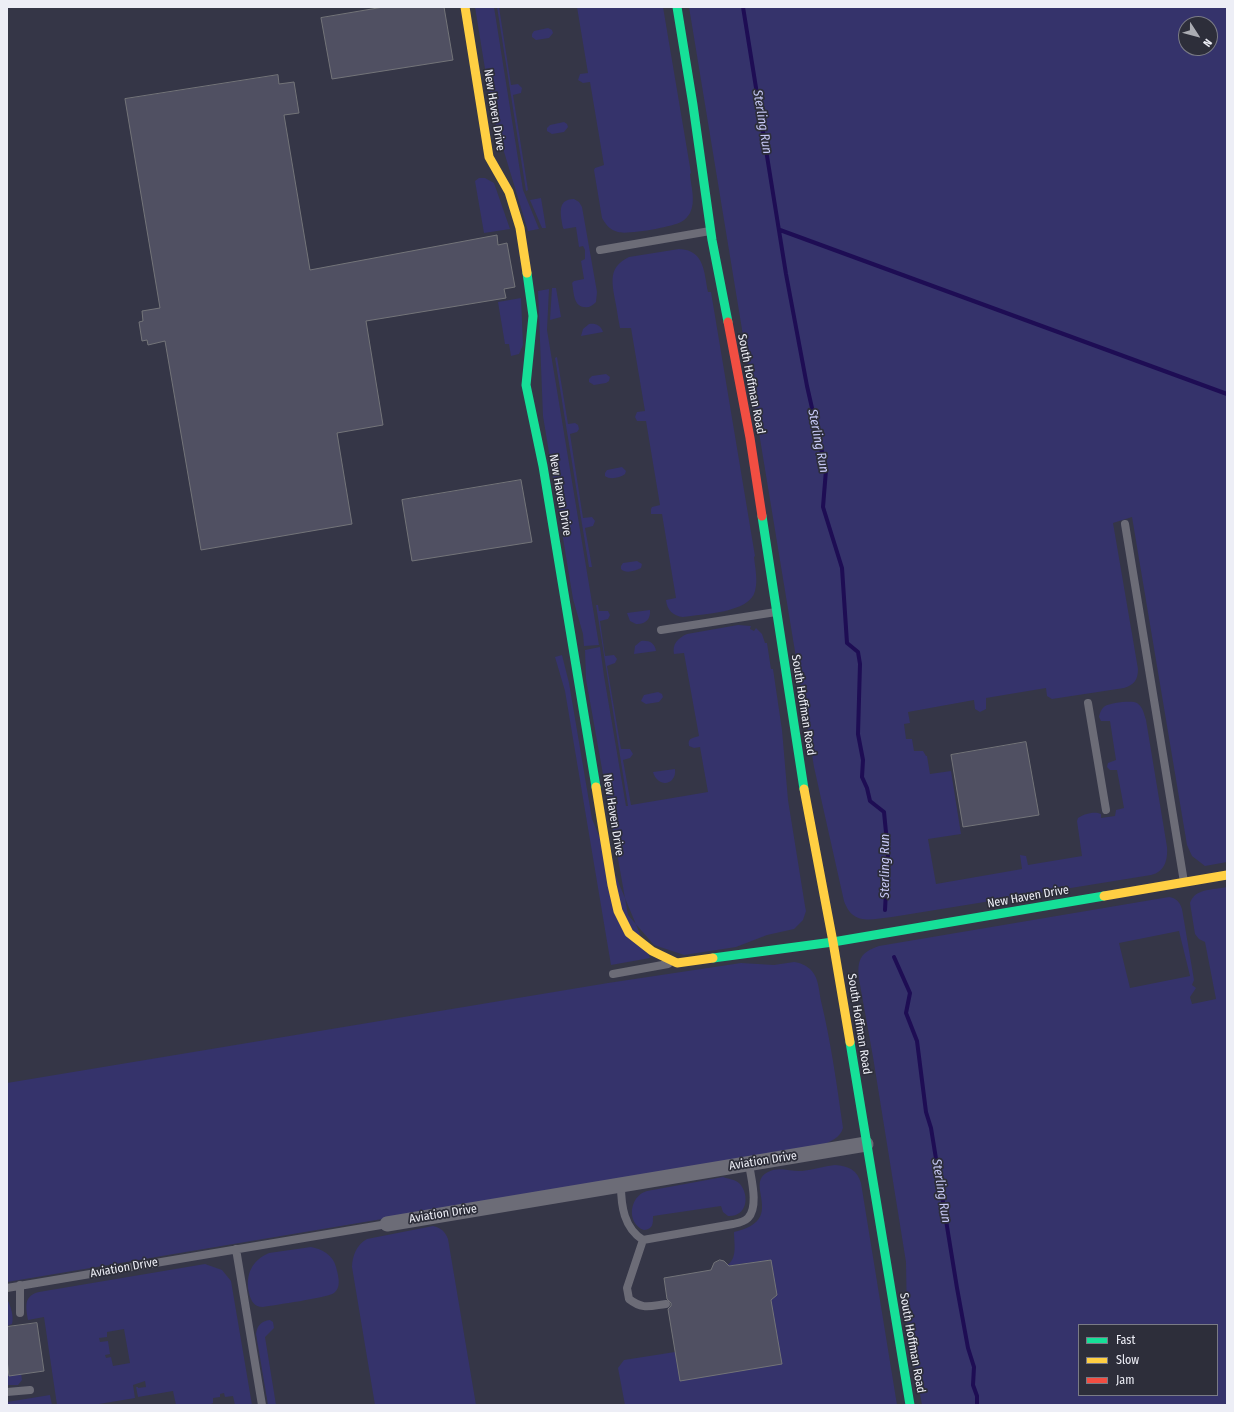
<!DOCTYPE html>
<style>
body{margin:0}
#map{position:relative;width:1234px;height:1412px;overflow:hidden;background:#303137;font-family:"Fira Sans Condensed",sans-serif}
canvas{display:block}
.frame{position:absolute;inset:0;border:8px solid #edeef6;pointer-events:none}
.legend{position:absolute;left:1078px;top:1324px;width:140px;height:72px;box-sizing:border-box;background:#2d2e3a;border:1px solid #7a7b85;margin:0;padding:5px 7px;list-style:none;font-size:12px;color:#edeef6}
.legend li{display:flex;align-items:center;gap:8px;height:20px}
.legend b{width:20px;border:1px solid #7a7b85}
.north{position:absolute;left:1178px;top:16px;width:40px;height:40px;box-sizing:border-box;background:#2d2e3a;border:1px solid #7a7b85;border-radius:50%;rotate:126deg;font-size:11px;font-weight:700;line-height:16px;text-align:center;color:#edeef6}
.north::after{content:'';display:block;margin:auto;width:14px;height:18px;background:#abacb3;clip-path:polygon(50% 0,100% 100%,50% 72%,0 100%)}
</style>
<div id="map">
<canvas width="1234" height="1412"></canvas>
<div class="frame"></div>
<ul class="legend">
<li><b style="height:5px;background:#16e098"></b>Fast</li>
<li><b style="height:5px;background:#ffcf43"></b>Slow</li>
<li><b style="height:5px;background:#f24e42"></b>Jam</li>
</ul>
<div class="north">N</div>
</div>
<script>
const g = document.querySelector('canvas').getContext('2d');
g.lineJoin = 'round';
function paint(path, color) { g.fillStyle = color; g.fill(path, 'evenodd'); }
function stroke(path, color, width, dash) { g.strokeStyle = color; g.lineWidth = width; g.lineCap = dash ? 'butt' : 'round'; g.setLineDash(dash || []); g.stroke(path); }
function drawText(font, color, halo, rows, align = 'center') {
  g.font = font + ' "Fira Sans Condensed",sans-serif'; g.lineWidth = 3.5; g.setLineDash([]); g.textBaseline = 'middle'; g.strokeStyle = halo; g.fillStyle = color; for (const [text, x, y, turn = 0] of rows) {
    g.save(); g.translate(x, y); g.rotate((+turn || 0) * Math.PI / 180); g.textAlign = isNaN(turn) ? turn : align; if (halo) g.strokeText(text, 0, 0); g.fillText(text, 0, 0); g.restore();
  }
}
const built = new Path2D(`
 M7,7H1227V1405H7ZM1186,24H1210V48H1186ZM1079,1325H1217V1395H1079Z`);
const green = new Path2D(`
 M475,7H494L523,190L539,229L528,231L492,112Z
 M497,7H499L511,85L518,84L522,88L521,93L513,95L528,190L526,191Z
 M577,7H663L691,173L690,174C691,187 696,201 690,213C688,216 685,220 681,222C672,227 627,235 618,232C610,230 606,225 602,218L594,170L595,168L604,165L590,82L583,83L578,80L580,74L588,73Z
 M689,7H1227V862L1205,866L1192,856L1187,845L1132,517L1113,523L1138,669C1138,680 1134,685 1124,688L1052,699L1047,696L1046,688L986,698V709L980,712L975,709L974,700L908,712L910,723L904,724L906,739H912L914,751H923L926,756H927L930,774L951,771L961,834L928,839L936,884L1022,869L1020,855L1026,856L1028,865L1082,856L1077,821L1078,818C1084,814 1094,811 1101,814V818L1115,816L1116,810L1124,808L1117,770H1110L1107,767L1108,763L1116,760L1110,721H1101L1099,717C1100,713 1101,709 1105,706C1110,703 1132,700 1137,703C1143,707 1144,714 1146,720L1167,847C1168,859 1165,872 1151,875L892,917C871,919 853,926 844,901L814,767ZM1186,24H1210V48H1186Z
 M548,28L552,30L553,33L549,38L536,40L532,37V34L534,31Z
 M564,122L567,124L568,127L564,132L552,134L547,131V128L550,125Z
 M479,178H485L494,183L510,229L484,233L475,181Z
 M541,198L546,228H542L530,200Z
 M574,199L579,202L582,207L597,292L596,302C592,306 589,308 584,307C573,306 574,291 572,283L574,281L584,279L581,261L585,259V250L583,246L579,247L576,227L564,229L563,228C561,216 556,199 574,199Z
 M679,249C705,250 704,273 708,292H711L755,556L754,557C755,567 758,580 755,591C750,613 702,614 683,617C673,616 667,610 666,600L676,598L662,514H651V509L652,507L660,505L646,421H637L635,417L637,412L645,411L631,328H620C618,319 617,309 615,300C612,282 608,267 629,257Z
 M552,288H556L561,317L550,320Z
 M549,289L547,330L599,645L584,646L583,634L573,599L543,416L538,291Z
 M521,298L523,345L519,354L511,356L509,344H505L498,302Z
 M589,324C595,323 601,325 603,332L581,336L583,329Z
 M557,357L568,424L575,423L578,425L579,429L577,432L570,434L583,518L592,517L595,521L593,526L585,528L592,567H589L555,358Z
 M606,374L610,377L609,381L606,383L594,385L589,382V379L592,376Z
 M622,467L626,471L625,474C620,478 610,480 605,476V473L607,470Z
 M637,561L642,564L641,568C636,571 625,574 621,569V566L623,563Z
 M596,605H598L599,611H608L610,615L608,619L600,621L605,656L614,655L617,659L615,663L607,666L621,749H630L633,754L630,758L623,760L631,805L708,792L700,747L694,748L689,746C687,738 693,738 699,736L684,653L674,654C672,644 678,638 687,634L738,625L751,626L750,629L754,631L756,628L762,634L765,643H767L771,669H773L782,730L788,800L805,906L806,911L803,920L794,929L767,935L736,947L684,955L654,945L628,915L586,679L585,650L600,647L604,676L626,806H628Z
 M650,610C651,619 645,625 636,624L630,621L627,613Z
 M641,641C649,640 655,643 656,651L634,654L635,646Z
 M562,655L569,683L592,819L650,958L611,965L565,691L555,657Z
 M658,692L662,694L663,697L659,702L646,704L641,701L644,695Z
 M675,769C677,785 658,789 653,772Z
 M1227,887V1405H922L907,1322L906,1262L873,1057L859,979C857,961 860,952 879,946L1169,897C1176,898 1180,902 1182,909L1194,980L1192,985L1196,988L1190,997L1192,1004L1216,999L1205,942L1199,939L1195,934L1190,903C1195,888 1213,890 1227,887ZM1179,931L1190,976L1130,988L1119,943ZM1079,1325H1217V1395H1079Z
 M794,962C802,963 810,967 814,974C819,982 819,992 821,1001C831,1042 837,1086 843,1128C840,1138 831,1141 823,1145L7,1282V1083L608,983L741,963L774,965Z
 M835,1165C849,1166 857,1170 861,1183L897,1405H625L618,1368L624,1360L675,1352L680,1381L782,1364L771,1300L777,1295L771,1260L726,1266C738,1259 734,1244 734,1232C788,1220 743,1184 768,1172C779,1166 791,1172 802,1171C813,1170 824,1166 835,1165Z
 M723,1177C728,1179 735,1179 740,1184C750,1196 747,1217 728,1216L723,1212L721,1206L653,1216C653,1224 653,1229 644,1230C626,1224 629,1196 647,1191Z
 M433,1226C441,1228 445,1231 448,1239L476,1405H375L352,1267C352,1256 357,1244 367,1239Z
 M311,1247C322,1249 333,1255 336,1267C338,1275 342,1287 334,1293C327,1298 274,1305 263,1307C254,1307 251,1301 249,1293C245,1275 252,1260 269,1253Z
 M205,1264L222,1270L231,1281L252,1405H235L233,1396L225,1397L224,1393L220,1394V1397L213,1398V1403L211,1404V1405H176L173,1391L138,1397L136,1387H138V1388L146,1387L145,1381L133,1385L135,1398L93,1405H57L44,1317L28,1320C26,1307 23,1296 39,1292ZM124,1329L130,1363L113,1366L111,1357L106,1358L105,1355L110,1354L108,1341L100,1342L99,1338L107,1337V1332Z
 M7,1299C11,1306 14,1317 12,1324L7,1326Z
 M270,1320L273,1322L274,1328L265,1337L276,1405H268L256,1334C257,1326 261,1321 270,1320Z
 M7,1360L9,1376L21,1373L22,1380L18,1385H7Z
 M50,1395L52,1405H7V1402Z`);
const stream = new Path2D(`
 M743,7L786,274L807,386L826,470L823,507L842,568L847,643L858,652L860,664L858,734L863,760L862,777L867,788L870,801L884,812L888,853L885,910
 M780,230L1227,394
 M894,957L910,993L906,1013L917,1041L926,1112L931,1128L957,1288L968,1348L974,1367L973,1385L977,1396V1405`);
const building = new Path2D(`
 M384,7H444L453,60L332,79L321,18Z
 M278,75L279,84L294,82L299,113L284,115L310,270L497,235L498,245L507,243L515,287L504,289L506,298L366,321L383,425L337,433L352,524L201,550L165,341L148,345L147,340L142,341L139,322L143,321L142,311L160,308L125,99Z
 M521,480L532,542L412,561L402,500Z
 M1026,742L1039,815L963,827L951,755Z
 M720,1260L724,1261L729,1266L771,1260L777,1295L771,1300L782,1364L680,1381L668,1309L671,1306V1303L667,1299L664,1278L711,1270L714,1263Z
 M37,1323L44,1371L9,1376L7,1360V1327Z`);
const lane = new Path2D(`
 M600,250L710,231
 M1125,524L1184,882
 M661,630L776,612
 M1088,703L1106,810
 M613,974L668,964
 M621,1185C621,1206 624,1228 643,1240
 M236,1249L262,1405
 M20,1285V1313
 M7,1288L387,1224
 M666,1304C650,1306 643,1310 629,1299L627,1288L643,1240L733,1224C738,1223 744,1222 748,1218C759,1207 751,1178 749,1164
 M7,1392L30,1390`);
const street = new Path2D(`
 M387,1224L866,1144`);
const fast = new Path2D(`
 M677,7L693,105L712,240L728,322
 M527,273L533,316L526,385L543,466L596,787
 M762,516L804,789
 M713,958L833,942L1104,896
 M850,1042L910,1405`);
const slow = new Path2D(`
 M465,7L489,157L509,192L520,228L527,273
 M596,787L612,885L618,911L629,933L652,951L677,963L713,958
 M804,789L833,942L850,1042
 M1104,896L1227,875`);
const jam = new Path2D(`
 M728,322L750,438L762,516`);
const streetNames = [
 ["New Haven Drive",494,110,81],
 ["South Hoffman Road",751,384,79],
 ["New Haven Drive",560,495,80],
 ["South Hoffman Road",803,705,81],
 ["New Haven Drive",613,815,81],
 ["New Haven Drive",1028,897,-10],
 ["South Hoffman Road",859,1024,81],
 ["Aviation Drive",763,1161,-9],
 ["Aviation Drive",443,1214,-9],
 ["Aviation Drive",124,1268,-10],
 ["South Hoffman Road",912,1343,80]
];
const waterNames = [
 ["Sterling Run",762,122,81],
 ["Sterling Run",818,441,79],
 ["Sterling Run",885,866,-90],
 ["Sterling Run",941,1191,81]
];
paint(built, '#353647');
paint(green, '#35336b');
stroke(stream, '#1e0d54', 4);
paint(building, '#505062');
stroke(building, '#737479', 1);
stroke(lane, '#6c6c77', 8);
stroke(street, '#6c6c77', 15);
stroke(fast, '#16e098', 9);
stroke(slow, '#ffcf43', 9);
stroke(jam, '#f24e42', 9);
drawText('12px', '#edeef6', '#2d2e3a', streetNames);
drawText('italic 13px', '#c7c9f6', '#2d2e3a', waterNames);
</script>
